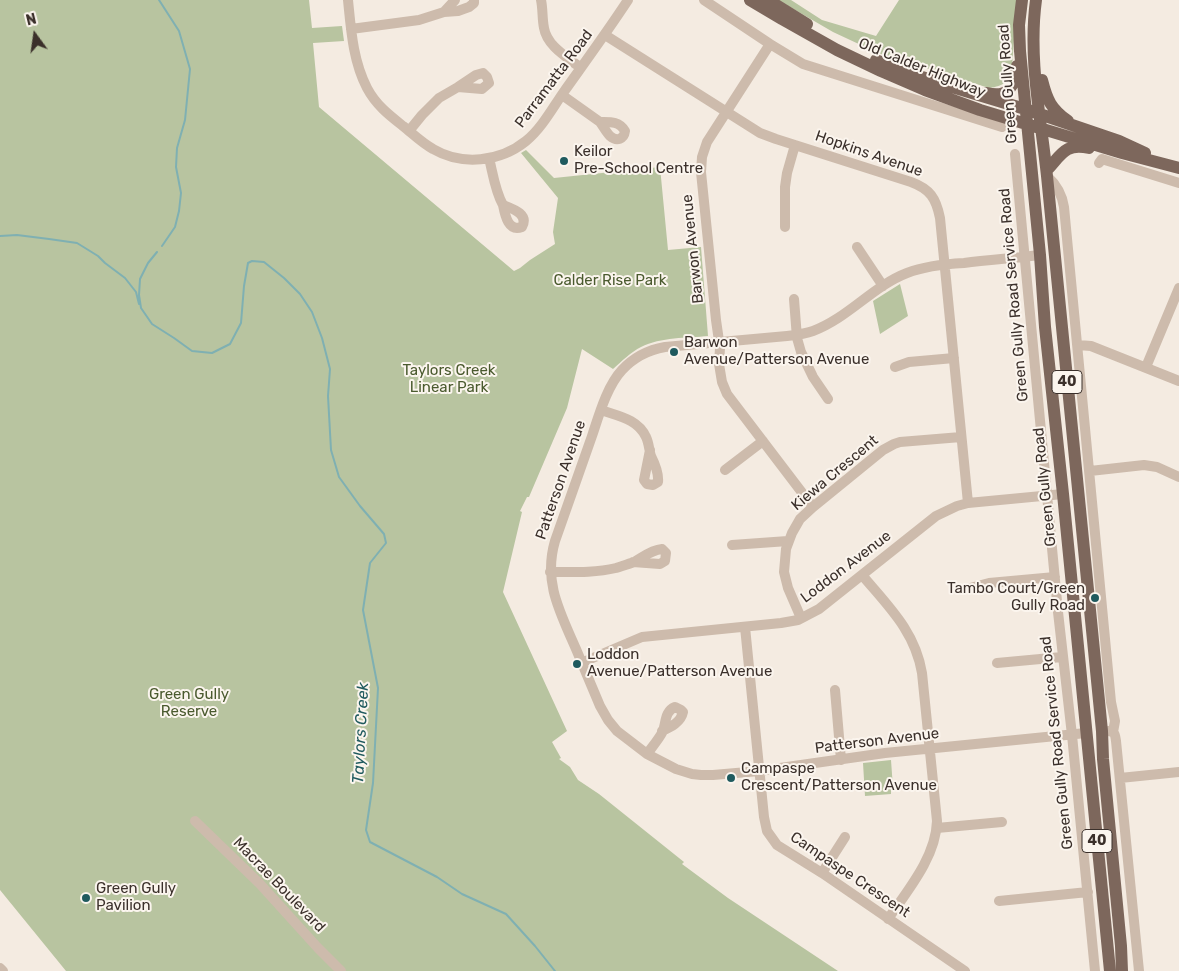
<!DOCTYPE html>
<style>
body{margin:0}
#map{position:relative;width:1179px;height:971px;overflow:hidden;background:#f4ebe1;font-family:Rubik,sans-serif}
canvas{display:block}
.north{position:absolute;left:10px;top:10px;width:50px;height:50px;-webkit-text-stroke:4px #fbf5ee;paint-order:stroke;rotate:346deg;font-size:14px;font-weight:700;line-height:20px;text-align:center;color:#3b302b}
.north::after{content:'';display:block;margin:auto;width:18px;height:22px;background:#3b302b;clip-path:polygon(50% 0,100% 100%,50% 72%,0 100%)}
</style>
<div id="map">
<canvas width="1179" height="971"></canvas>
<div class="north">N</div>
</div>
<script>
const g = document.querySelector('canvas').getContext('2d');
g.lineJoin = 'round';
function paint(path, color) { g.fillStyle = color; g.fill(path, 'evenodd'); }
function stroke(path, color, width, dash) { g.strokeStyle = color; g.lineWidth = width; g.lineCap = dash ? 'butt' : 'round'; g.setLineDash(dash || []); g.stroke(path); }
function drawText(font, color, halo, rows, align = 'center') {
  g.font = font + ' Rubik,sans-serif'; g.lineWidth = 4; g.setLineDash([]); g.textBaseline = 'middle'; g.strokeStyle = halo; g.fillStyle = color; for (const [text, x, y, turn = 0] of rows) {
    g.save(); g.translate(x, y); g.rotate((+turn || 0) * Math.PI / 180); g.textAlign = isNaN(turn) ? turn : align; if (halo) g.strokeText(text, 0, 0); g.fillText(text, 0, 0); g.restore();
  }
}
const green = new Path2D(`
 M0,0H309L312,28L342,26L344,41L313,43L319,107L514,271L520,268L530,260L555,244L553,232L558,198L521,153L526,150L554,178L660,167L668,250L701,247L708,336C687,338 661,337 641,347C631,352 622,361 613,369L582,349L567,408L529,497H527L520,511L522,512L503,592L567,731L552,742L561,758L559,759L570,767L578,780L599,794L684,862L682,864L728,898L838,971H66L0,890Z
 M778,0H791L822,20L876,36L899,0H1017L1012,67C1009,82 1004,86 989,88L878,53L833,32Z
 M900,284L908,316L880,334L873,301Z
 M891,760L893,788L891,789V794L865,796L863,763Z`);
const stream = new Path2D(`
 M159,0L179,31L190,69L185,120L177,148L176,167L181,193L179,211L175,227L162,246
 M0,236L17,235L49,239L77,243L98,256L105,263L125,278L136,292L139,304
 M157,252L148,263L140,279L139,295L141,308L152,324L174,338L192,351L212,353L230,344L241,323L244,286L248,263L252,261L264,262L284,278L300,294L312,312L322,338L330,369L328,396L331,450L339,477L360,506L384,534L386,543L370,563L363,610L378,688L373,783L366,830L370,842L437,877L462,894L506,914L535,946L555,971`);
const minor = new Path2D(`
 M348,0C351,30 353,61 367,88C376,105 389,115 403,126C413,134 422,143 433,149C462,166 500,162 526,141C541,129 552,109 563,93C585,62 607,32 628,0
 M541,0C543,9 542,18 544,28C547,46 567,57 581,68
 M704,0L770,44L803,64L1002,127
 M444,12L455,0
 M351,29L419,20L444,12L458,11L469,7L474,3V0
 M605,35L760,133L776,139L911,182C930,189 936,198 940,218L968,503
 M562,95L600,122
 M600,122C610,122 619,121 625,131C624,139 617,142 610,136C606,132 603,126 600,122Z
 M409,131L422,115L439,98L458,87L476,75L483,73L487,77L489,83L482,89L458,87
 M1015,154L1058,612L1072,735L1095,971
 M489,158C493,174 495,191 503,205
 M1099,163L1102,159L1105,160L1179,183
 M1047,176C1057,185 1062,194 1064,207L1111,702L1115,721L1113,732
 M503,205C513,209 529,214 522,227C508,232 505,215 503,205Z
 M785,227V187L787,173L795,145
 M857,247L883,286
 M1040,255C1014,258 989,260 964,263C945,264 925,266 907,273C873,286 848,318 813,331C805,334 796,335 787,336L665,347C648,350 634,357 622,370C607,386 599,415 592,436C580,471 567,506 555,541C543,582 560,612 576,649C584,668 592,687 600,706L608,720L617,731L647,754L676,769L692,774L701,775H713L759,771L885,753L1086,733
 M794,299L797,338L801,352L813,377L828,399
 M1078,345L1091,346L1179,381
 M718,358L722,382L727,394L813,507
 M719,364L720,348L716,320L701,172L702,157L707,142L770,44
 M895,367L909,362L954,358
 M1146,367L1179,288
 M601,410C618,416 638,419 646,437C649,443 649,450 651,456C655,464 659,473 658,482L653,485L647,484L644,480L650,450
 M725,470L763,441
 M1090,471L1144,465L1157,467L1179,477
 M732,545L788,541
 M550,572C572,572 595,573 616,568C622,566 629,564 634,562C643,557 651,550 662,549L666,553L665,561L660,564L633,562
 M862,575C888,606 915,631 922,673L937,821C936,857 908,890 888,919
 M970,588L989,583L1055,577
 M801,618L788,588L784,572L786,549L792,533L800,519L813,507L883,450L894,444L900,442L961,437
 M745,627L764,817L767,831L777,845L822,873L965,971
 M581,663L642,637L781,623L798,620L819,609L936,516L957,506L968,503L1063,494
 M997,663L1062,657
 M835,690L841,760
 M1108,731C1115,732 1115,734 1116,741L1139,971
 M647,754C652,747 659,739 663,731C666,722 665,711 675,707L681,710L683,712C681,722 671,727 662,731
 M1120,778L1179,772
 M195,821L260,884L318,948L341,971
 M937,828L1002,822
 M822,873L845,837
 M999,901L1088,892
 M0,968L3,971`);
const major = new Path2D(`
 M750,0L782,19L837,50L881,71L925,90L980,110L1122,153L1179,168
 M768,0L807,24
 M1022,0L1019,25L1020,51L1040,255L1045,327L1063,494L1110,971
 M1036,0C1028,59 1041,118 1047,176L1102,731L1103,759L1121,946L1122,971
 M876,60L895,68L952,87L1025,109L1119,141L1145,153
 M1042,80C1047,100 1051,109 1068,121
 M987,93C1009,99 1015,85 1017,66
 M1047,170C1062,154 1065,143 1089,148`);
const markers = [
 [564,161,5,"#1f5a5e"],
 [674,352,5,"#1f5a5e"],
 [1095,598,5,"#1f5a5e"],
 [577,664,5,"#1f5a5e"],
 [731,778,5,"#1f5a5e"],
 [86,898,5,"#1f5a5e"]
];
const shields = [
 [1067,382,30],
 [1097,841,30]
];
const shieldNames = [
 ["40",1067,382],
 ["40",1097,841]
];
const streetNames = [
 ["Old Calder Highway",922,68,22],
 ["Parramatta Road",554,79,-53],
 ["Green Gully Road",1008,84,-94],
 ["Hopkins Avenue",869,154,19],
 ["Barwon Avenue",693,249,-96],
 ["Green Gully Road Service Road",1014,295,-95],
 ["Kiewa Crescent",835,473,-40],
 ["Patterson Avenue",561,480,-71],
 ["Green Gully Road",1045,487,-96],
 ["Loddon Avenue",846,567,-37],
 ["Patterson Avenue",877,741,-7],
 ["Green Gully Road Service Road",1057,743,-96],
 ["Campaspe Crescent",850,875,34],
 ["Macrae Boulevard",279,885,46]
];
const poiNames = [
 ["Keilor",574,152],
 ["Pre-School Centre",574,169],
 ["Barwon",684,343],
 ["Avenue/Patterson Avenue",684,360],
 ["Tambo Court/Green",1085,589,"right"],
 ["Gully Road",1085,606,"right"],
 ["Loddon",587,655],
 ["Avenue/Patterson Avenue",587,672],
 ["Campaspe",741,769],
 ["Crescent/Patterson Avenue",741,786],
 ["Green Gully",96,889],
 ["Pavilion",96,906]
];
const parkNames = [
 ["Calder Rise Park",610,281],
 ["Taylors Creek",449,371],
 ["Linear Park",449,388],
 ["Green Gully",189,695],
 ["Reserve",189,712]
];
const waterNames = [
 ["Taylors Creek",361,733,-87]
];
paint(green, '#b8c4a0');
stroke(stream, '#7fb0b2', 2);
stroke(minor, '#cdbbac', 10);
stroke(major, '#7d675c', 12);
for (const [x, y, r, color] of markers) { const dot = new Path2D(); dot.arc(x, y, r, 0, 2 * Math.PI); g.fillStyle = color; g.fill(dot); stroke(dot, '#fbf5ee', 2); }
for (const [x, y, w] of shields) { const box = new Path2D(); box.roundRect(x - w / 2, y - 11.5, w, 23, 4); g.fillStyle = '#fbf5ee'; g.fill(box); stroke(box, '#3b302b', 1); }
drawText('bold 14px', '#3b302b', null, shieldNames);
drawText('15px', '#3b302b', '#fbf5ee', streetNames);
drawText('15px', '#3b302b', '#fbf5ee', poiNames, 'left');
drawText('15px', '#4a5a2e', '#fbf5ee', parkNames);
drawText('italic 16px', '#1f5a5e', '#fbf5ee', waterNames);
</script>
